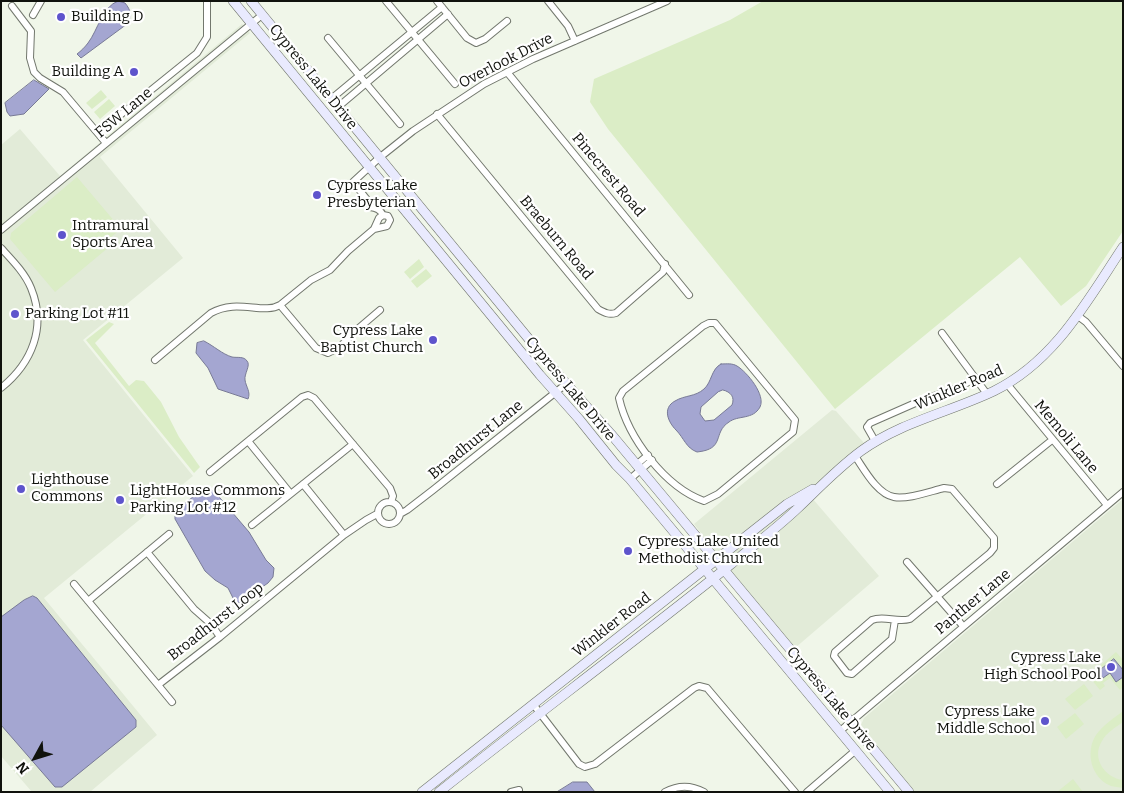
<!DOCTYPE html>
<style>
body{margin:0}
#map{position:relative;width:1124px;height:793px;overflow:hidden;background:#f0f6e9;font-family:Bitter,serif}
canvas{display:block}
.frame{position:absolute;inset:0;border:2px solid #10120d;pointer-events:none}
.north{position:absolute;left:10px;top:733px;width:50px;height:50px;-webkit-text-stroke:4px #fff;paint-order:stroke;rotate:231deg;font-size:14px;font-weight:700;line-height:20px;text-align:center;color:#10120d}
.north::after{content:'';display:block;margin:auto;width:18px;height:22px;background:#10120d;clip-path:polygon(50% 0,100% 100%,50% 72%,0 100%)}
</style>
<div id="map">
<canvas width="1124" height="793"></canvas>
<div class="frame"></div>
<div class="north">N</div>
</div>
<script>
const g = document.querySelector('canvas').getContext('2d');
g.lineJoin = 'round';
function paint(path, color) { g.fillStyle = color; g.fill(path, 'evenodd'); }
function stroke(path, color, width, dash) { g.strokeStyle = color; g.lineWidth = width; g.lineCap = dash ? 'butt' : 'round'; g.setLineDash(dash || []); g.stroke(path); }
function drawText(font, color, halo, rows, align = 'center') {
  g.font = font + ' Bitter,serif'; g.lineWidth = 4.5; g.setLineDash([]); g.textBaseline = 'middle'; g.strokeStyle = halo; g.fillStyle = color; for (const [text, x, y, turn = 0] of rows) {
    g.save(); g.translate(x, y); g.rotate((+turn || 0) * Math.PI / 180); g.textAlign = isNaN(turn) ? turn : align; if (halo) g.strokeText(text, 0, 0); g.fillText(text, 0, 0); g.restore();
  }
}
const built = new Path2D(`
 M242,24L250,33L100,157L183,258L83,340L193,476L44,598L157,735L90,792H32L1,756V145L20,129L60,176Z
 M832,410L836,411L864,443L818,483L789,499L718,555L694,524Z
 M805,497L798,504L725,565L721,560L783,511Z
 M812,498L879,576L795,648L729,570Z
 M1123,499V792H914L861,725L864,718Z`);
const green = new Path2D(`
 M763,1H1123V231L1086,286L1061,306L1020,257L835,409L608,129L590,102L594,79L730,20Z
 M101,90L107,97L92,109L86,103Z
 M109,99L115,106L100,119L94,112Z
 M77,177L121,229L111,237L115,242L55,292L10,239L11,233Z
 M419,259L424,267L410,279L404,272Z
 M426,269L432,276L417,288L411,281Z
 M109,322L114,324L95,343L129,386L136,380L144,381L161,402L179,437L200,467L194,473L86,340Z
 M1116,652L1123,660V687L1120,690L1110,678L1103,683L1105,686L1100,690L1091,679L1095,676L1092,673Z
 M1084,684L1093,696L1075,710L1065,699Z
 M1123,711V722C1116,727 1106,733 1102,741C1091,758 1105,778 1123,780V788C1119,787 1114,787 1111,786C1091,778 1085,752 1096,735C1102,726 1114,718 1123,711Z
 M1075,713L1084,724L1066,739L1057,727Z
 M1073,779L1083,792H1057Z`);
const water = new Path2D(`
 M118,1L125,3C131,10 132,16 127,24L81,58L77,54C81,51 85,47 88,43C98,30 102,7 118,1Z
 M34,80L49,89L24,114L10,116L7,112L5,103Z
 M204,341C214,346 222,354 232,357C237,358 244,356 247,361C251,365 244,374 245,380C246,387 251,392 248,399L218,389L208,368L196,353L197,343Z
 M721,364C727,364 732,363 737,366C747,372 766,395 760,407C753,420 738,415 729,422C712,433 726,449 697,452C686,448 684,438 676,430C668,422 662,408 675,401C685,395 695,397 704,389C712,382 711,369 721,364ZM723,390C731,392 735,397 732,405L714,420L705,421L700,414L701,407L718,392Z
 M209,489L214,491L249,532L266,560L274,568L273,577L268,583L239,603L235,602L228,588L215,580L205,571L175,519V513C185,501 195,495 209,489Z
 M33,596L37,598L136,720V727L62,787H55L1,725V617L24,600Z
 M1114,659L1123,670V677L1116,682L1110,673L1103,678L1098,672Z
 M573,782H587L595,792H557Z`);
const street = new Path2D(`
 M386,1L455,84
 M437,1L467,38L476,43L485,39L507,21
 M548,1L568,26L575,41
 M12,6L31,31L30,58L34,72L40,78L63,92L106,143
 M33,15L41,1
 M328,38L400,124
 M507,72L689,295
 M331,99L442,7
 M338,107L448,14
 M437,114L598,309C605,313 609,315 616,313L663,272L665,264
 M114,120L197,53L207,37V1
 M383,215C380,209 376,208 370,207L369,202L353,182L379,158L413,131L484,84L533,59L667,1
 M1,230L262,15
 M1,248C12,260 25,273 31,288C47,327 32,363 1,388
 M280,305L316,348L328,353L340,347L353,333L380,310
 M1078,316L1086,322L1123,366
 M709,323H715L795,420L793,432L718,494L704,501C665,487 628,438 619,398L623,391L703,326Z
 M942,333L987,394
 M155,360L211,313C237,298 263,315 280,305L311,280L330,270L348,251L374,229L379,218L383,215L388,216L390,220L387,226L374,229
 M1007,384L1107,505
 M248,441L290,493
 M875,441L867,427L870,423L920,401L959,387L976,378
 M855,456C864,469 877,494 894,497C907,500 931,491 944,488L952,489L994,538V548L990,553L910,619C897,623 884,615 872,620L835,652L834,656L847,673L852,674L892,639L895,620
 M636,465L648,455
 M210,472L302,397L308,395L314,398L390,488L393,496L391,502
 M630,479L652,460
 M303,484L344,535
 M997,484L1052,440
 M378 513a11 11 0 1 1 22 0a11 11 0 1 1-22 0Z
 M400,514L407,510L433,490L566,384
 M252,525L353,444
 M147,552L194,609L211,624L220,637
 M907,562L963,626
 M74,584L158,685L220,637L344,535L366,520L377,514
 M88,601L169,534
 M158,685L172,702
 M533,704L579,764L585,767L595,764L694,688L699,686L707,688L795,792
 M840,731L1123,492
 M511,792L519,790
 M665,792C678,785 691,785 704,792
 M807,792L856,750`);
const secondary = new Path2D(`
 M233,1L540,375L579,419L616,465L630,479L890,792
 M251,1L556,372L611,434L909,792
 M422,792L787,504L813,489
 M439,792C535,716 634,642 730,565C753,546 777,528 798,508C819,488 838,468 861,451C901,422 950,412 994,391C1055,361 1087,301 1123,247`);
const markers = [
 [61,17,5,"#5e54cc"],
 [134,72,5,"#5e54cc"],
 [317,195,5,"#5e54cc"],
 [62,235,5,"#5e54cc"],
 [15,314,5,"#5e54cc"],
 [433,340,5,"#5e54cc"],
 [21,489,5,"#5e54cc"],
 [120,500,5,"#5e54cc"],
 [628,551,5,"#5e54cc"],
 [1111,667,5,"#5e54cc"],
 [1045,721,5,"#5e54cc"]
];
const poiNames = [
 ["Building D",71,17],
 ["Building A",124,72,"right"],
 ["Cypress Lake",327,186],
 ["Presbyterian",327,203],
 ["Intramural",72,226],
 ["Sports Area",72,243],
 ["Parking Lot #11",25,314],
 ["Cypress Lake",423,331,"right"],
 ["Baptist Church",423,348,"right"],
 ["Lighthouse",31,480],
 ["Commons",31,497],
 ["LightHouse Commons",130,491],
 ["Parking Lot #12",130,508],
 ["Cypress Lake United",638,542],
 ["Methodist Church",638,559],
 ["Cypress Lake",1101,658,"right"],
 ["High School Pool",1101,675,"right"],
 ["Cypress Lake",1035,712,"right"],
 ["Middle School",1035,729,"right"]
];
const streetNames = [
 ["Overlook Drive",506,61,-27],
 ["Cypress Lake Drive",313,77,51],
 ["FSW Lane",124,113,-40],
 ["Pinecrest Road",608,175,50],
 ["Braeburn Road",556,238,50],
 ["Winkler Road",959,388,-23],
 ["Cypress Lake Drive",570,389,50],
 ["Memoli Lane",1066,437,50],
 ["Broadhurst Lane",476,440,-39],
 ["Panther Lane",973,602,-40],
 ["Broadhurst Loop",216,622,-38],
 ["Winkler Road",612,625,-38],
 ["Cypress Lake Drive",831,699,50]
];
paint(built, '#e2ebd8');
paint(green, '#dbedc6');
paint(water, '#a4a6d1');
stroke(water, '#787a96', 1);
stroke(street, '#72776d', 8);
stroke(secondary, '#72776d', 10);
stroke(street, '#fff', 6);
stroke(secondary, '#e9eafe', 9);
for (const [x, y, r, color] of markers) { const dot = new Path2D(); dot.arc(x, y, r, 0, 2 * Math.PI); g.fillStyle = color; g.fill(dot); stroke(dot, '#fff', 2); }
drawText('15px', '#10120d', '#fff', poiNames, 'left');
drawText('15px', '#10120d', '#fff', streetNames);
</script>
